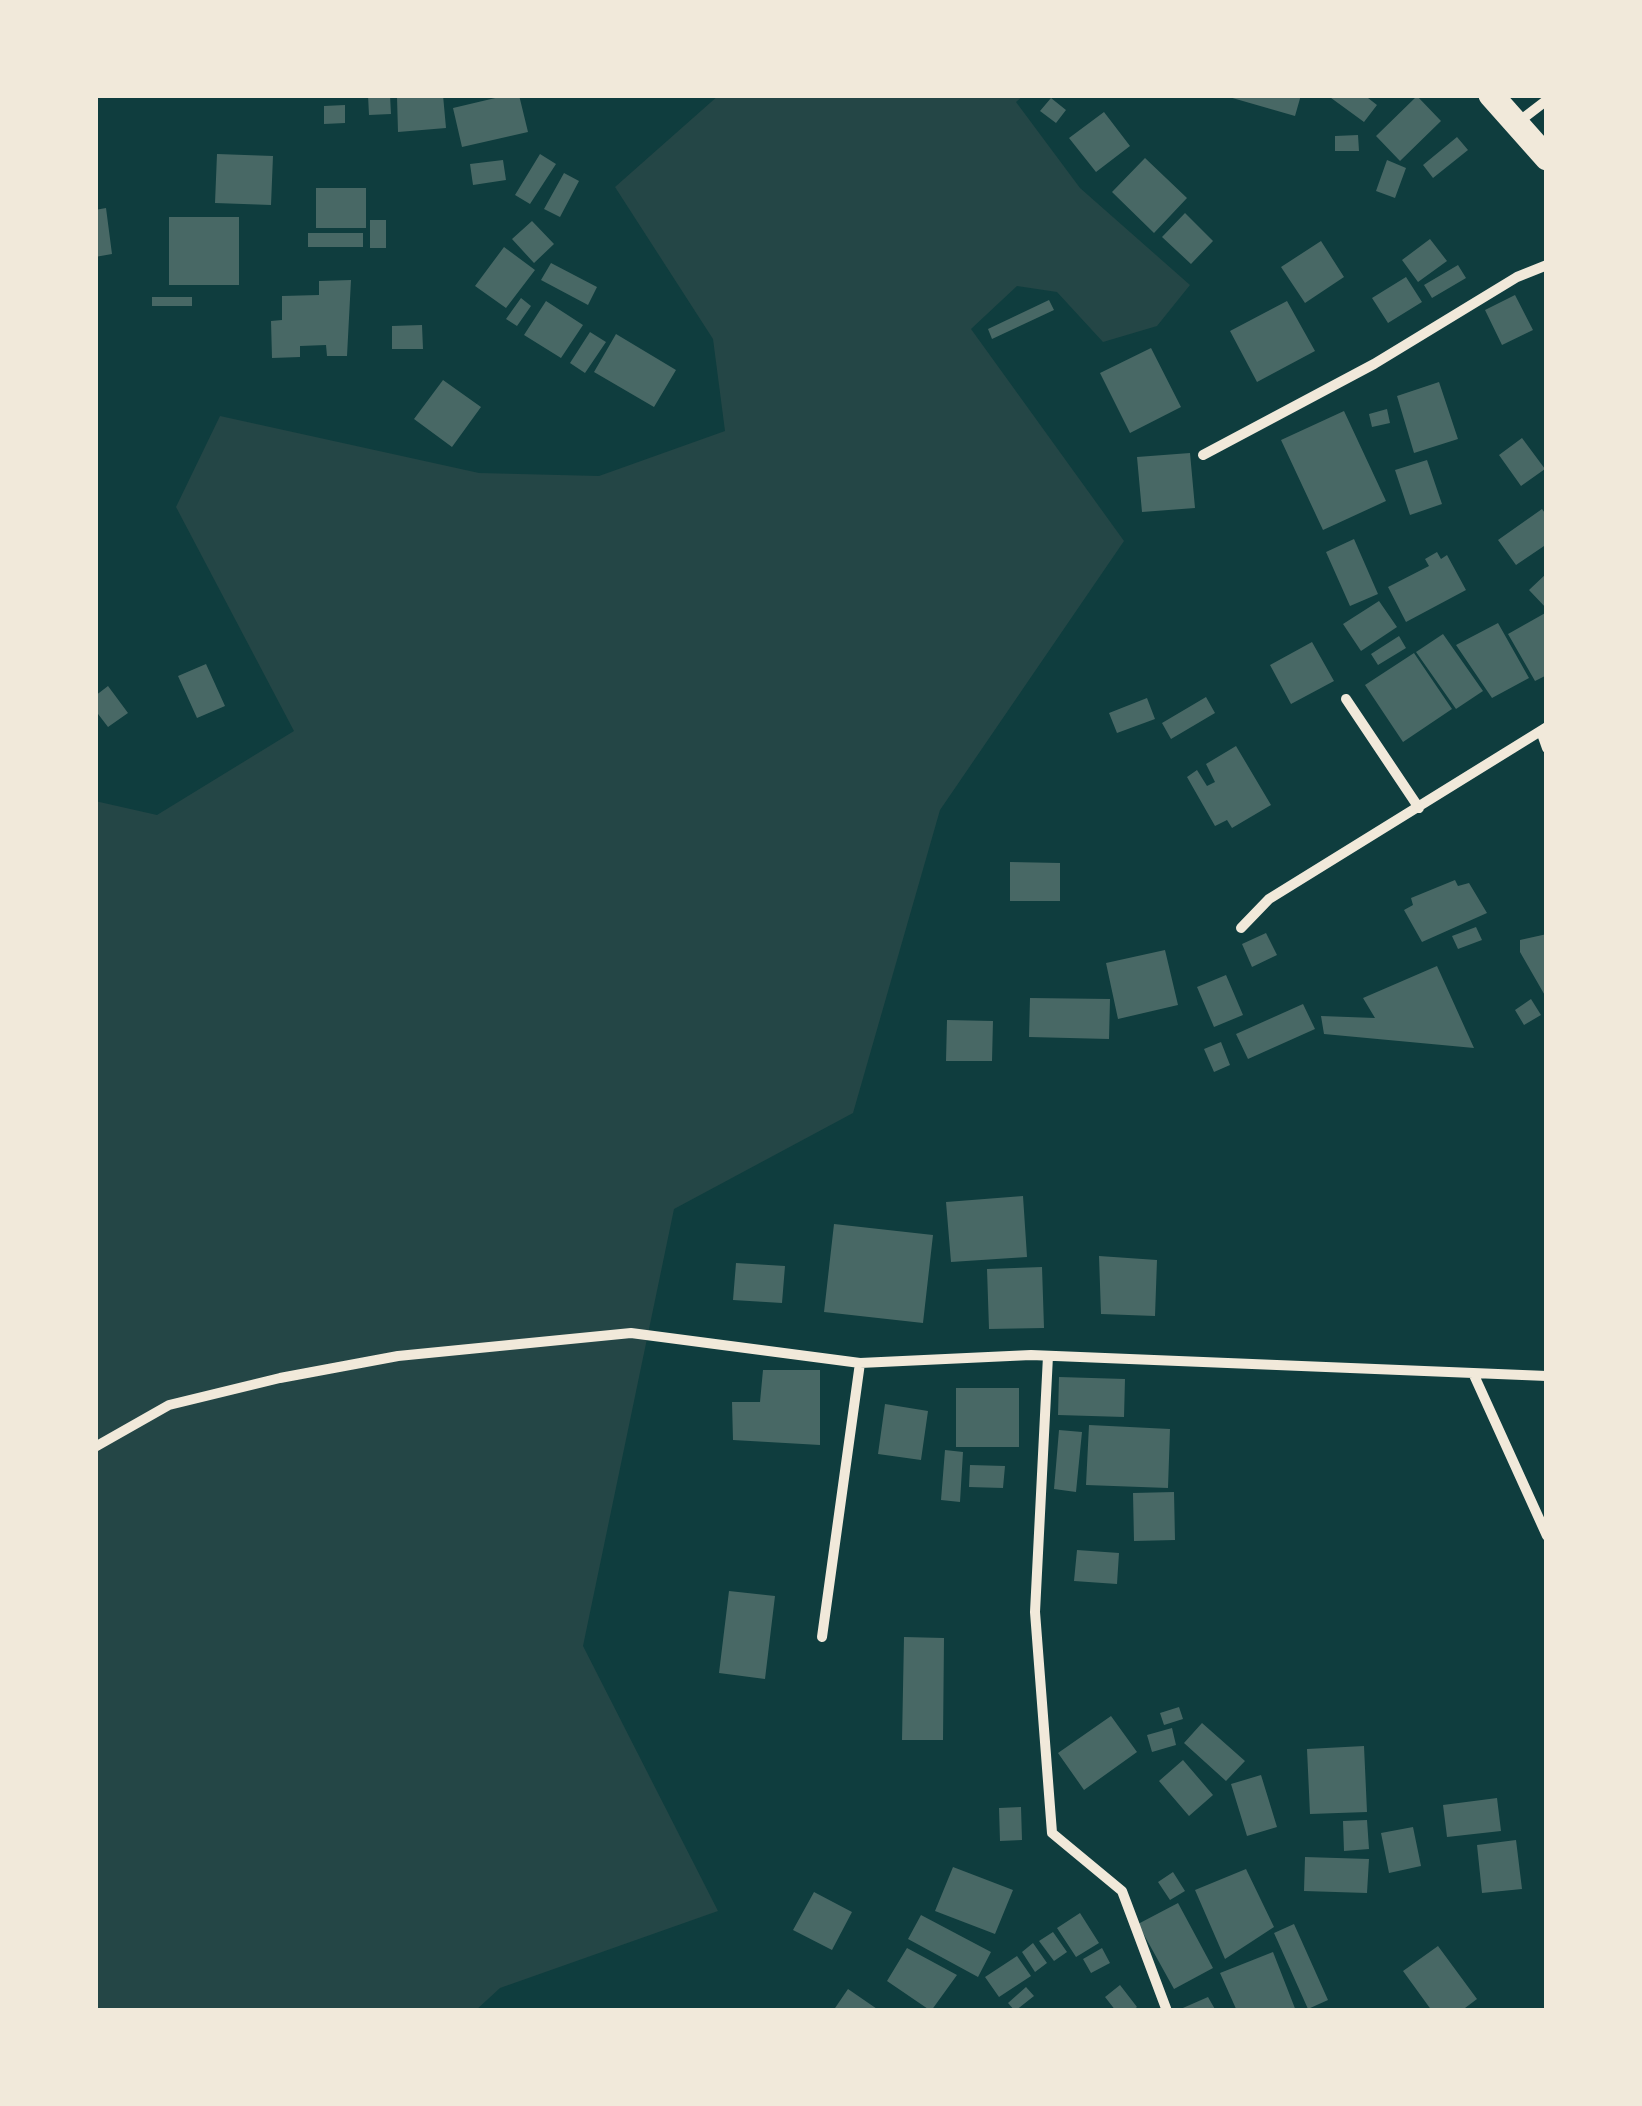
<!DOCTYPE html>
<style>
body{margin:0}
#map{position:relative;width:1642px;height:2106px;overflow:hidden;background:#0f3d3e;font-family:"Open Sans",sans-serif}
canvas{display:block}
.frame{position:absolute;inset:0;border:98px solid #f1e9da;pointer-events:none}
</style>
<div id="map">
<canvas width="1642" height="2106"></canvas>
<div class="frame"></div>
</div>
<script>
const g = document.querySelector('canvas').getContext('2d');
g.lineJoin = 'round';
function paint(path, color) { g.fillStyle = color; g.fill(path, 'evenodd'); }
function stroke(path, color, width, dash) { g.strokeStyle = color; g.lineWidth = width; g.lineCap = dash ? 'butt' : 'round'; g.setLineDash(dash || []); g.stroke(path); }
const green = new Path2D(`
 M719,95H1024L1016,102L1080,188L1190,285L1157,326L1103,342L1057,292L1017,286L971,329L1124,541L940,810L853,1113L674,1209L583,1646L718,1911L500,1988L475,2011H95V801L157,815L294,731L176,507L220,416L479,473L599,476L725,431L713,339L615,187Z`);
const building = new Path2D(`
 M368,95H390L391,114L369,115Z
 M443,95L446,128L398,132L397,97Z
 M508,95H519L528,132L462,147L453,108Z
 M1222,95H1301L1295,116Z
 M1327,95H1371L1368,98L1377,105L1364,122Z
 M1417,96L1441,121L1400,161L1376,136Z
 M1051,98L1066,110L1056,123L1040,111Z
 M345,105V123L324,124V106Z
 M1104,112L1130,146L1096,172L1069,138Z
 M1358,135L1359,151H1335V136Z
 M1457,137L1468,150L1433,178L1423,165Z
 M217,154L273,156L271,205L215,203Z
 M540,154L556,164L530,204L515,195Z
 M1145,158L1187,198L1154,233L1112,192Z
 M503,160L506,180L473,185L470,164Z
 M1387,160L1406,168L1395,198L1376,191Z
 M564,173L579,181L560,217L544,209Z
 M316,188H366V228H316Z
 M106,208L112,254L95,257V210Z
 M1185,213L1213,241L1191,264L1162,237Z
 M169,217H239V285H169Z
 M370,220H386V248H370Z
 M532,221L554,244L534,263L512,239Z
 M308,233H363V247H308Z
 M1430,239L1447,261L1418,282L1402,260Z
 M1321,241L1344,277L1305,303L1281,267Z
 M504,247L535,270L506,308L475,286Z
 M551,263L597,287L588,305L541,280Z
 M1458,265L1466,278L1432,298L1424,285Z
 M1406,277L1422,302L1388,323L1372,298Z
 M351,280L347,356H327L326,345L300,346V357L272,358L271,321L282,320V296L319,295V281Z
 M1515,295L1533,330L1502,345L1485,310Z
 M152,297H192V306H152Z
 M521,298L531,306L517,326L506,319Z
 M1049,300L1054,310L992,339L988,329Z
 M546,301L583,325L561,358L524,335Z
 M1287,301L1315,351L1257,382L1230,331Z
 M422,325L423,349H392V326Z
 M590,332L606,342L585,373L570,363Z
 M616,334L676,370L654,407L594,372Z
 M1151,348L1181,407L1130,433L1100,373Z
 M443,380L481,407L452,447L414,419Z
 M1439,382L1458,439L1414,453L1397,396Z
 M1387,409L1390,423L1372,427L1369,414Z
 M1344,411L1386,501L1323,530L1281,440Z
 M1522,438L1545,469L1521,486L1499,455Z
 M1190,453L1195,508L1142,512L1137,457Z
 M1427,460L1442,504L1410,515L1395,470Z
 M1542,509L1547,516V544L1516,565L1498,540Z
 M1354,539L1378,594L1350,606L1326,552Z
 M1437,552L1441,559L1447,555L1466,590L1406,622L1388,587L1429,566L1425,559Z
 M1547,573V609L1529,590Z
 M1379,601L1397,627L1361,651L1343,624Z
 M1547,612V675L1535,681L1508,634Z
 M1498,623L1529,678L1492,698L1456,645Z
 M1443,634L1483,691L1456,709L1416,652Z
 M1399,636L1406,648L1378,665L1371,654Z
 M1312,642L1334,681L1291,704L1270,665Z
 M1414,653L1452,709L1403,742L1365,685Z
 M206,664L225,706L197,718L178,676Z
 M108,686L128,713L108,727L95,710V696Z
 M1206,697L1215,713L1171,739L1162,723Z
 M1147,698L1155,719L1117,733L1109,713Z
 M1236,746L1271,805L1232,828L1227,820L1215,826L1187,777L1197,770L1207,786L1215,782L1206,764Z
 M1010,862L1060,863V901H1010Z
 M1455,880L1458,886L1469,883L1487,913L1422,942L1404,910L1413,905L1411,898Z
 M1476,927L1482,940L1458,949L1452,936Z
 M1266,933L1277,955L1252,967L1242,944Z
 M1547,934V999L1520,952V940Z
 M1165,950L1178,1005L1118,1019L1106,963Z
 M1437,966L1474,1048L1324,1034L1321,1016L1375,1018L1363,998Z
 M1226,975L1243,1015L1214,1027L1197,987Z
 M1030,998L1110,999L1109,1039L1029,1037Z
 M1531,999L1541,1015L1524,1025L1515,1010Z
 M1303,1004L1315,1029L1248,1059L1236,1034Z
 M947,1020L993,1021L992,1061H946Z
 M1221,1042L1230,1065L1214,1072L1204,1049Z
 M1023,1196L1027,1257L951,1262L946,1202Z
 M834,1224L933,1235L923,1323L824,1312Z
 M1099,1256L1157,1260L1155,1316L1101,1314Z
 M736,1263L785,1266L782,1303L733,1300Z
 M1042,1267L1044,1328L989,1329L987,1269Z
 M763,1370H820V1445L733,1440L732,1402H760Z
 M1059,1377L1125,1379L1124,1417L1058,1415Z
 M956,1388H1019V1447H956Z
 M885,1404L928,1411L921,1460L878,1454Z
 M1089,1425L1170,1429L1168,1488L1086,1485Z
 M1059,1430L1082,1432L1076,1492L1054,1489Z
 M945,1450L963,1452L960,1502L941,1500Z
 M970,1465L1005,1466L1003,1488L969,1487Z
 M1174,1492L1175,1540L1134,1541L1133,1493Z
 M1077,1550L1119,1553L1117,1584L1074,1581Z
 M729,1591L775,1596L765,1679L719,1673Z
 M904,1637L944,1638L943,1740H902Z
 M1179,1707L1183,1719L1164,1725L1160,1713Z
 M1111,1716L1137,1752L1084,1790L1058,1753Z
 M1202,1723L1245,1761L1226,1781L1184,1743Z
 M1172,1728L1176,1745L1152,1752L1147,1735Z
 M1364,1746L1367,1812L1310,1814L1307,1749Z
 M1183,1760L1213,1795L1189,1816L1159,1781Z
 M1261,1775L1277,1827L1247,1836L1231,1784Z
 M1497,1798L1501,1831L1447,1837L1443,1805Z
 M1021,1807L1022,1840L1000,1841L999,1808Z
 M1367,1820L1369,1849L1344,1851L1343,1821Z
 M1413,1827L1421,1866L1389,1873L1381,1833Z
 M1516,1840L1522,1889L1482,1893L1477,1845Z
 M1305,1857L1369,1859L1367,1893L1304,1891Z
 M953,1867L1013,1890L995,1934L935,1911Z
 M1246,1869L1274,1927L1225,1959L1195,1890Z
 M1173,1872L1185,1891L1170,1900L1158,1882Z
 M814,1892L852,1912L832,1950L793,1930Z
 M1178,1903L1213,1968L1174,1989L1138,1924Z
 M1080,1913L1099,1943L1076,1957L1057,1928Z
 M921,1915L991,1952L978,1977L908,1939Z
 M1294,1924L1328,2000L1308,2009L1274,1933Z
 M1053,1932L1067,1952L1054,1961L1039,1941Z
 M1033,1943L1047,1963L1035,1972L1022,1952Z
 M1438,1946L1477,1999L1461,2011H1432L1403,1971Z
 M907,1948L957,1975L931,2011L887,1981Z
 M1102,1948L1110,1963L1091,1973L1083,1959Z
 M1273,1952L1296,2011H1237L1220,1973Z
 M1017,1956L1031,1976L999,1997L985,1977Z
 M1120,1985L1137,2007L1132,2011H1116L1105,1997Z
 M1026,1987L1034,1996L1015,2011L1008,2003Z
 M848,1989L880,2011H833Z
 M1208,1997L1216,2011H1176Z`);
const minor = new Path2D(`
 M1517,123L1547,100
 M1203,455L1374,364L1517,277L1547,265
 M1346,699L1419,808
 M1541,731L1547,748
 M1241,928L1269,899L1547,727
 M1048,1356L1035,1612L1052,1833L1122,1891L1167,2011
 M1473,1373L1547,1536
 M95,1447L169,1405L280,1378L398,1356L631,1333L860,1363L1031,1355L1547,1376
 M822,1637L860,1363`);
const trunk = new Path2D(`
 M1491,95L1547,158`);
paint(green, '#244646');
paint(building, '#486865');
stroke(minor, '#f1e9da', 10);
stroke(trunk, '#f1e9da', 25);
</script>
